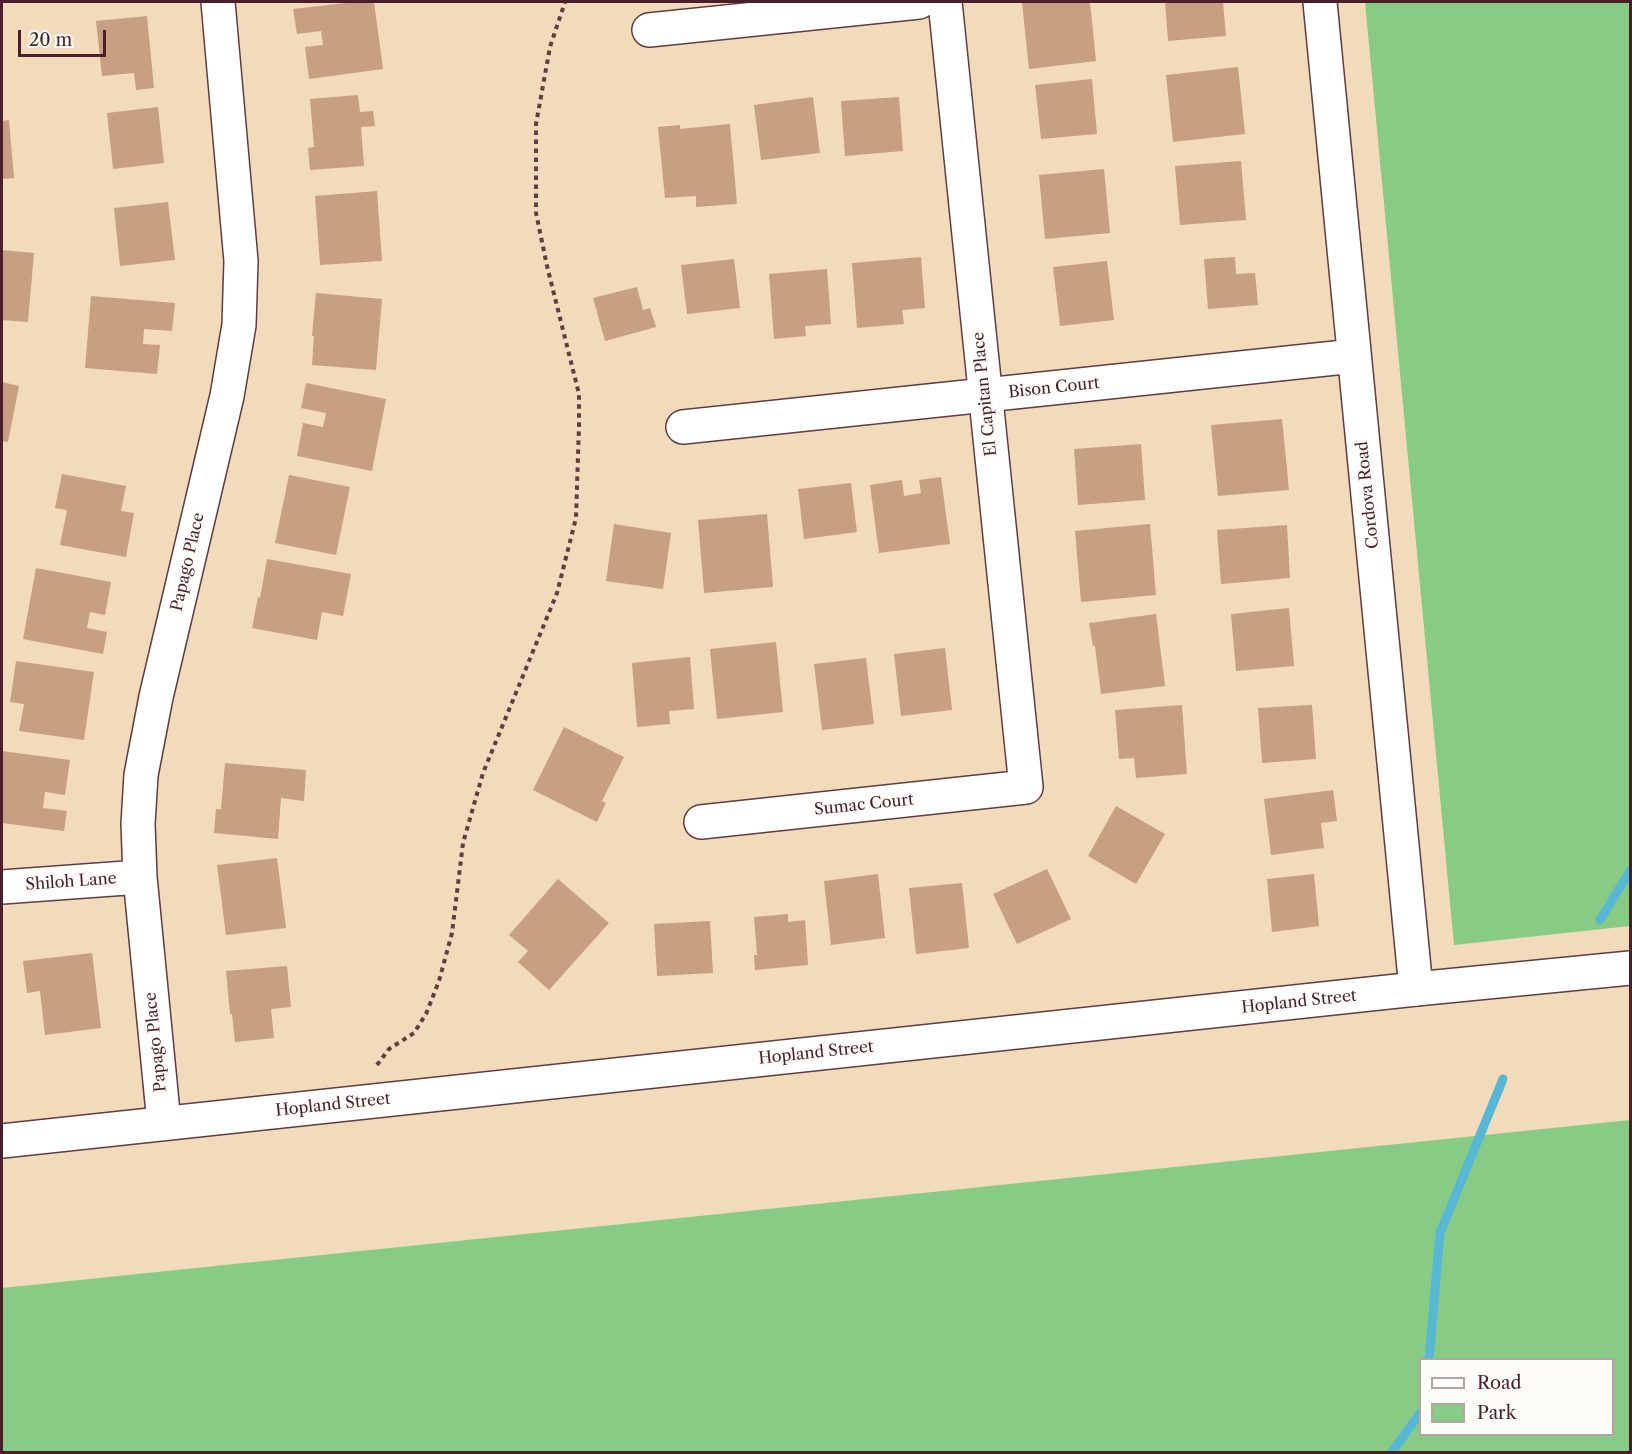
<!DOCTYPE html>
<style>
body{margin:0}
#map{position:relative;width:1632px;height:1454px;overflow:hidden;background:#f1dbbb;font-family:"Libre Caslon Text",serif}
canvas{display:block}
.frame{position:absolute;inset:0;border:3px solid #4a1f2b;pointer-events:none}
.legend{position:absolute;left:1419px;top:1358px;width:195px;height:78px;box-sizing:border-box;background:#fdfcf7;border:2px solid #b5a4a5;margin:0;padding:8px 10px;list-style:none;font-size:18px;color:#4a1f2b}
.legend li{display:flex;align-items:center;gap:12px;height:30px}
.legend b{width:30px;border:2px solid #b5a4a5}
.scale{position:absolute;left:18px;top:30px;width:88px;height:27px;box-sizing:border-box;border:3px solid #4a1f2b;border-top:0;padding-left:8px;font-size:18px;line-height:21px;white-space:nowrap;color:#4a1f2b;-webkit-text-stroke:4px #fdfcf7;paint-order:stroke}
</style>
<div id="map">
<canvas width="1632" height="1454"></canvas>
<div class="frame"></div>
<ul class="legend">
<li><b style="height:8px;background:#fff"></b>Road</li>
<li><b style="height:16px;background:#88cb84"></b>Park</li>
</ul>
<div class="scale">20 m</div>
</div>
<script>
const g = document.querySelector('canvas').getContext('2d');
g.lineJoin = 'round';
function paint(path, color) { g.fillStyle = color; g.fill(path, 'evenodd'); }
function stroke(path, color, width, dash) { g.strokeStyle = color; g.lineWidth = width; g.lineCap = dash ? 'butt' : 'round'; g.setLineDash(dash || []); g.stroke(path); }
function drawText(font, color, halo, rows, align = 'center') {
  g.font = font + ' "Libre Caslon Text",serif'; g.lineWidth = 6; g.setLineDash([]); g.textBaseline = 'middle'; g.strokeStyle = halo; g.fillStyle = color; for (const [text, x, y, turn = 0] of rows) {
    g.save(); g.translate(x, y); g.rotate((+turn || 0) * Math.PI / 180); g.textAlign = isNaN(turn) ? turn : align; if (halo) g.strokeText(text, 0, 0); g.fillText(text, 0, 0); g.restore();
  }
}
const green = new Path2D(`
 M1365,2H1630V926L1454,945Z
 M1630,1120V1452H2V1288ZM1420,1360H1612V1434H1420Z`);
const stream = new Path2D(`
 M1600,920L1630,871
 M1429,1360L1440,1233L1503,1079
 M1392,1452L1420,1413`);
const building = new Path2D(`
 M354,2H374L383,69L309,79L305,47L323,45L321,31L297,34L293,9Z
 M1022,2H1090L1096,61L1029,69Z
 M1165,2H1223L1226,36L1168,41Z
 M147,16L154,88L136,90L134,73L102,76L96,21Z
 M1238,67L1245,134L1173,142L1166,75Z
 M1092,79L1097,134L1041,139L1035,85Z
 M358,95L360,112L373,111L375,126L361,127L364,166L310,170L308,148L314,147L310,99Z
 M813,97L820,153L761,160L754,105Z
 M899,97L903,151L845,156L841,101Z
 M158,107L164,163L113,169L107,113Z
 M9,120L14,178L2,179V121Z
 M730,124L737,204L696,207V196L665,198L658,127L680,125V129Z
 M1241,161L1246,220L1180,225L1175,166Z
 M1104,169L1110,233L1045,239L1039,175Z
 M377,191L382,261L320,265L315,196Z
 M168,202L175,260L120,266L114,208Z
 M2,250L34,253L28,322L2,320Z
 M921,257L925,308L902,310L904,324L857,328L852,263Z
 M1235,257L1236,274L1255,273L1258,305L1208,309L1204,259Z
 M734,259L740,308L687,314L681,265Z
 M1107,261L1114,320L1060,326L1053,267Z
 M827,269L831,324L805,326L806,336L774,339L769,274Z
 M637,287L643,310L650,308L656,327L605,341L593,298Z
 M316,293L382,299L376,370L312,365L314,336H312Z
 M91,296L175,303L172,331L144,329L143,344L160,345L157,374L85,368Z
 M2,382L19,386L8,442L2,441Z
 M306,383L386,399L372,471L297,456L303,423L323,427L326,413L301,408Z
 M1282,419L1289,490L1218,496L1211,425Z
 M1141,444L1145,500L1078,505L1074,449Z
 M62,474L126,486L121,511L134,513L126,557L60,545L67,510L55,508Z
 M289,475L350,487L336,555L275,543Z
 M941,477L950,544L879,553L870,485L902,480L904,496L921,493L919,480Z
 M851,483L857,532L804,539L798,489Z
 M767,514L773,587L704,593L698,520Z
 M614,524L671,533L663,589L606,581Z
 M1150,524L1156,595L1081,602L1075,531Z
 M1287,525L1290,578L1221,584L1217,530Z
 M267,559L351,574L343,616L322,612L317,640L252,628L258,597L260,598Z
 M36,568L111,582L105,615L90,612L87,628L107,632L103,654L23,639Z
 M1289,608L1294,666L1236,671L1231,614Z
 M1156,614L1165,686L1101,694L1095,646H1093L1089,623Z
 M776,642L783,712L717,719L710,649Z
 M945,648L952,710L901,716L894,654Z
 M690,657L694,709L669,711L670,724L637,727L632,663Z
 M866,658L874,724L822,730L814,664Z
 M16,661L94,672L84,740L19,731L24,704L10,702Z
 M1182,705L1187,774L1136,778L1134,758L1119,759L1115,710Z
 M1312,705L1316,759L1262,763L1258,708Z
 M564,727L624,757L602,801L606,803L597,822L533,790Z
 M2,751L70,760L65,795L45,792L43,808L67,811L64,831L2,823Z
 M225,763L306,770L304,801L281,798L278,839L214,833L216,809H221Z
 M1333,790L1337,821L1321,823L1324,848L1271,855L1264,799Z
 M1116,806L1165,834L1136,884L1088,856Z
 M277,858L286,928L226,935L217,865Z
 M1047,869L1071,919L1017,944L993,894Z
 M878,874L885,938L831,945L824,881Z
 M1314,874L1319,926L1272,932L1267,879Z
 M558,879L609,923L549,990L518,962L528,951L509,935Z
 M962,883L969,948L916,954L909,888Z
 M788,914V922L805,920L808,965L755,970L754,955H757L754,917Z
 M710,921L713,973L657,976L654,924Z
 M92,953L101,1028L45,1035L40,991L27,993L23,961Z
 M287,966L291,1007L271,1009L274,1038L235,1042L232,1014H230L226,971Z`);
const path = new Path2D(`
 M377,1065L389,1049L414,1033L426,1014L439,981L452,933L463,843L483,773L557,593L576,518L579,425V394L547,266L536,213V124L550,47L565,2`);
const minor = new Path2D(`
 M1320,2L1416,989
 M649,30L919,2
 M683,427L1354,356
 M701,822L1026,787L945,2
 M2,887L140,877
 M164,1123L140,877L138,824L141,775L156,697L227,396L239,325L241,261L218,2`);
const tertiary = new Path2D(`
 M2,1141L1416,989L1630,968`);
const streetNames = [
 ["Bison Court",1054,388,-6],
 ["El Capitan Place",985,394,-96],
 ["Cordova Road",1368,495,-96],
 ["Papago Place",188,562,-77],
 ["Sumac Court",864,805,-6],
 ["Shiloh Lane",71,882,-4],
 ["Hopland Street",1299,1002,-6],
 ["Papago Place",156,1042,-96],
 ["Hopland Street",816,1053,-6],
 ["Hopland Street",333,1105,-6]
];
paint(green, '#88cb84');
stroke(stream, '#56b8d5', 9);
paint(building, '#c79f81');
stroke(minor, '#633b41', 36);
stroke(tertiary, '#633b41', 36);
stroke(path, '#633b41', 4, [4.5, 4.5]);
stroke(minor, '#fff', 33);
stroke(tertiary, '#fff', 33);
drawText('16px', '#4a1f2b', '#fdfcf7', streetNames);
</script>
